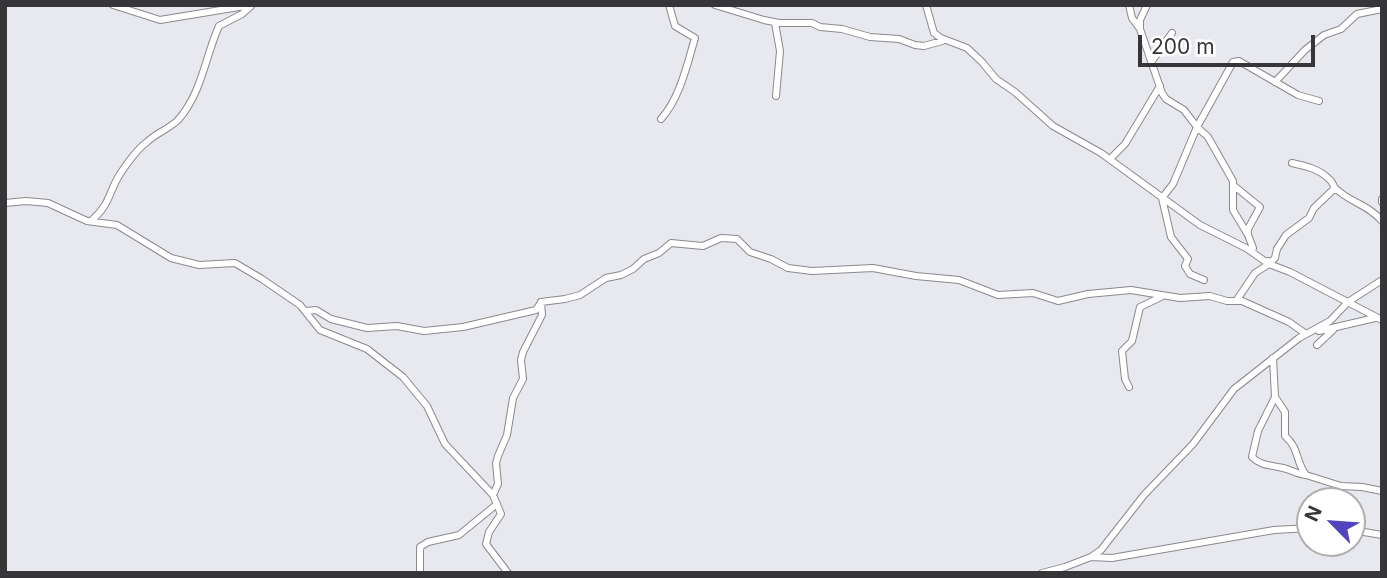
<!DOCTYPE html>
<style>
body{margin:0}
#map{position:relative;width:1387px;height:578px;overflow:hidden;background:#e8e9ee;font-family:Inter,sans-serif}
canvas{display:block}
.frame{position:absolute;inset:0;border:7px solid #363638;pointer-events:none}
.north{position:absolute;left:1296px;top:487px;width:70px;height:70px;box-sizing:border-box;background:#fff;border:2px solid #afafaf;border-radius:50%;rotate:295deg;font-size:19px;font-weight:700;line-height:28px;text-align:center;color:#363638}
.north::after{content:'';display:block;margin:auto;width:24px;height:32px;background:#5244bc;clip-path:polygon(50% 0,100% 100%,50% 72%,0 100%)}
.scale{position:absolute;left:1138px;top:35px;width:177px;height:32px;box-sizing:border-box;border:4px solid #363638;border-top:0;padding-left:9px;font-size:21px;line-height:24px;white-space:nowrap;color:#363638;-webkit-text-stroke:5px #fff;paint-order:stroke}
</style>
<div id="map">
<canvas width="1387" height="578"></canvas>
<div class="frame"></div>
<div class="north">N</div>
<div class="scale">200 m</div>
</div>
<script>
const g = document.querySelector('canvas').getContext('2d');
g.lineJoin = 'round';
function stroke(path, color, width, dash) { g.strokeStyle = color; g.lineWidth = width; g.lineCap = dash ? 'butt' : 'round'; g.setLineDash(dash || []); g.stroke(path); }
const street = new Path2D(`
 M113,5L160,20L251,5
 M715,5L764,20L779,23H812L820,27L842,29L870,37L899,39L915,45L924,46L942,41L941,38
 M926,5L934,33L941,38L967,48L982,62L996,79L1015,92L1053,126L1101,153L1200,225L1246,248L1269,264L1290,272L1382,320
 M1129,5L1132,18L1140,29
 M1147,5L1140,20V29L1162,93L1166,99L1184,110L1197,127L1208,137L1233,181V210L1248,235L1253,248L1252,252
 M775,23L780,51L776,96
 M1152,61L1172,33
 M1275,82L1305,50L1324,35L1341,29L1357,14L1382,9
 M661,119C680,98 687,65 695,38L675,26L669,5
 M1110,159L1125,144L1160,86
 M1292,163C1306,166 1319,169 1329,179C1332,181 1333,185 1335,188C1349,202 1369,205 1382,221
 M1233,185L1260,207L1248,229V235
 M1382,199V202
 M5,203L26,201L48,203L87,221L117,225L171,258L199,265L235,263L262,279L300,305L320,330L367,349L403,377L427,406L445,444L493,495L501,514L489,532L486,544L508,573
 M91,221C112,203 108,191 122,171C129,161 137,149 147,142C156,133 169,129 178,120C202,93 205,57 219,26L242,14L251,6
 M1269,264L1275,258L1277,249L1286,235L1309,218L1314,208L1335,188
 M1204,280L1190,274L1185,266L1188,259L1171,237L1162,198L1173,184L1197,127L1233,62L1239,61L1298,95L1319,101
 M1236,301L1255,273L1269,264L1268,261
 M306,311L316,310L331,319L367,328L397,326L424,331L463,327L536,310L541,302L565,299L580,295L606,278L621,275L633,269L644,259L659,253L671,243L703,246L721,238L737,239L750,252L771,259L788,268L812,271L873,268L916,276L959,280L998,295L1033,293L1058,301L1088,294L1131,290L1180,298L1210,296L1227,301H1242L1289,322L1306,334
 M1319,331L1375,318
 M1317,345L1333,330
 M1273,358L1275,397L1285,412V436C1300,449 1295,461 1306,475L1341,486L1362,487L1382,491
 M1129,387L1125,379L1122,351L1132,341L1140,307L1161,297
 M1275,397L1258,431L1252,457C1260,465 1268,465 1278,467C1288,468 1296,474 1306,475
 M493,495L498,484L496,463L498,456L507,435L513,398L523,379L521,360L523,352L542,315L541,302
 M1352,530L1382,535
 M1091,557L1112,558L1274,530L1310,528
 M420,573V547L428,542L459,535L497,504
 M1042,573L1065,567L1091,557L1101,550L1144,495L1193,444L1234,389L1299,338L1330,321L1348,302L1382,280`);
stroke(street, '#89898e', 8);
stroke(street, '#fff', 6);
</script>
